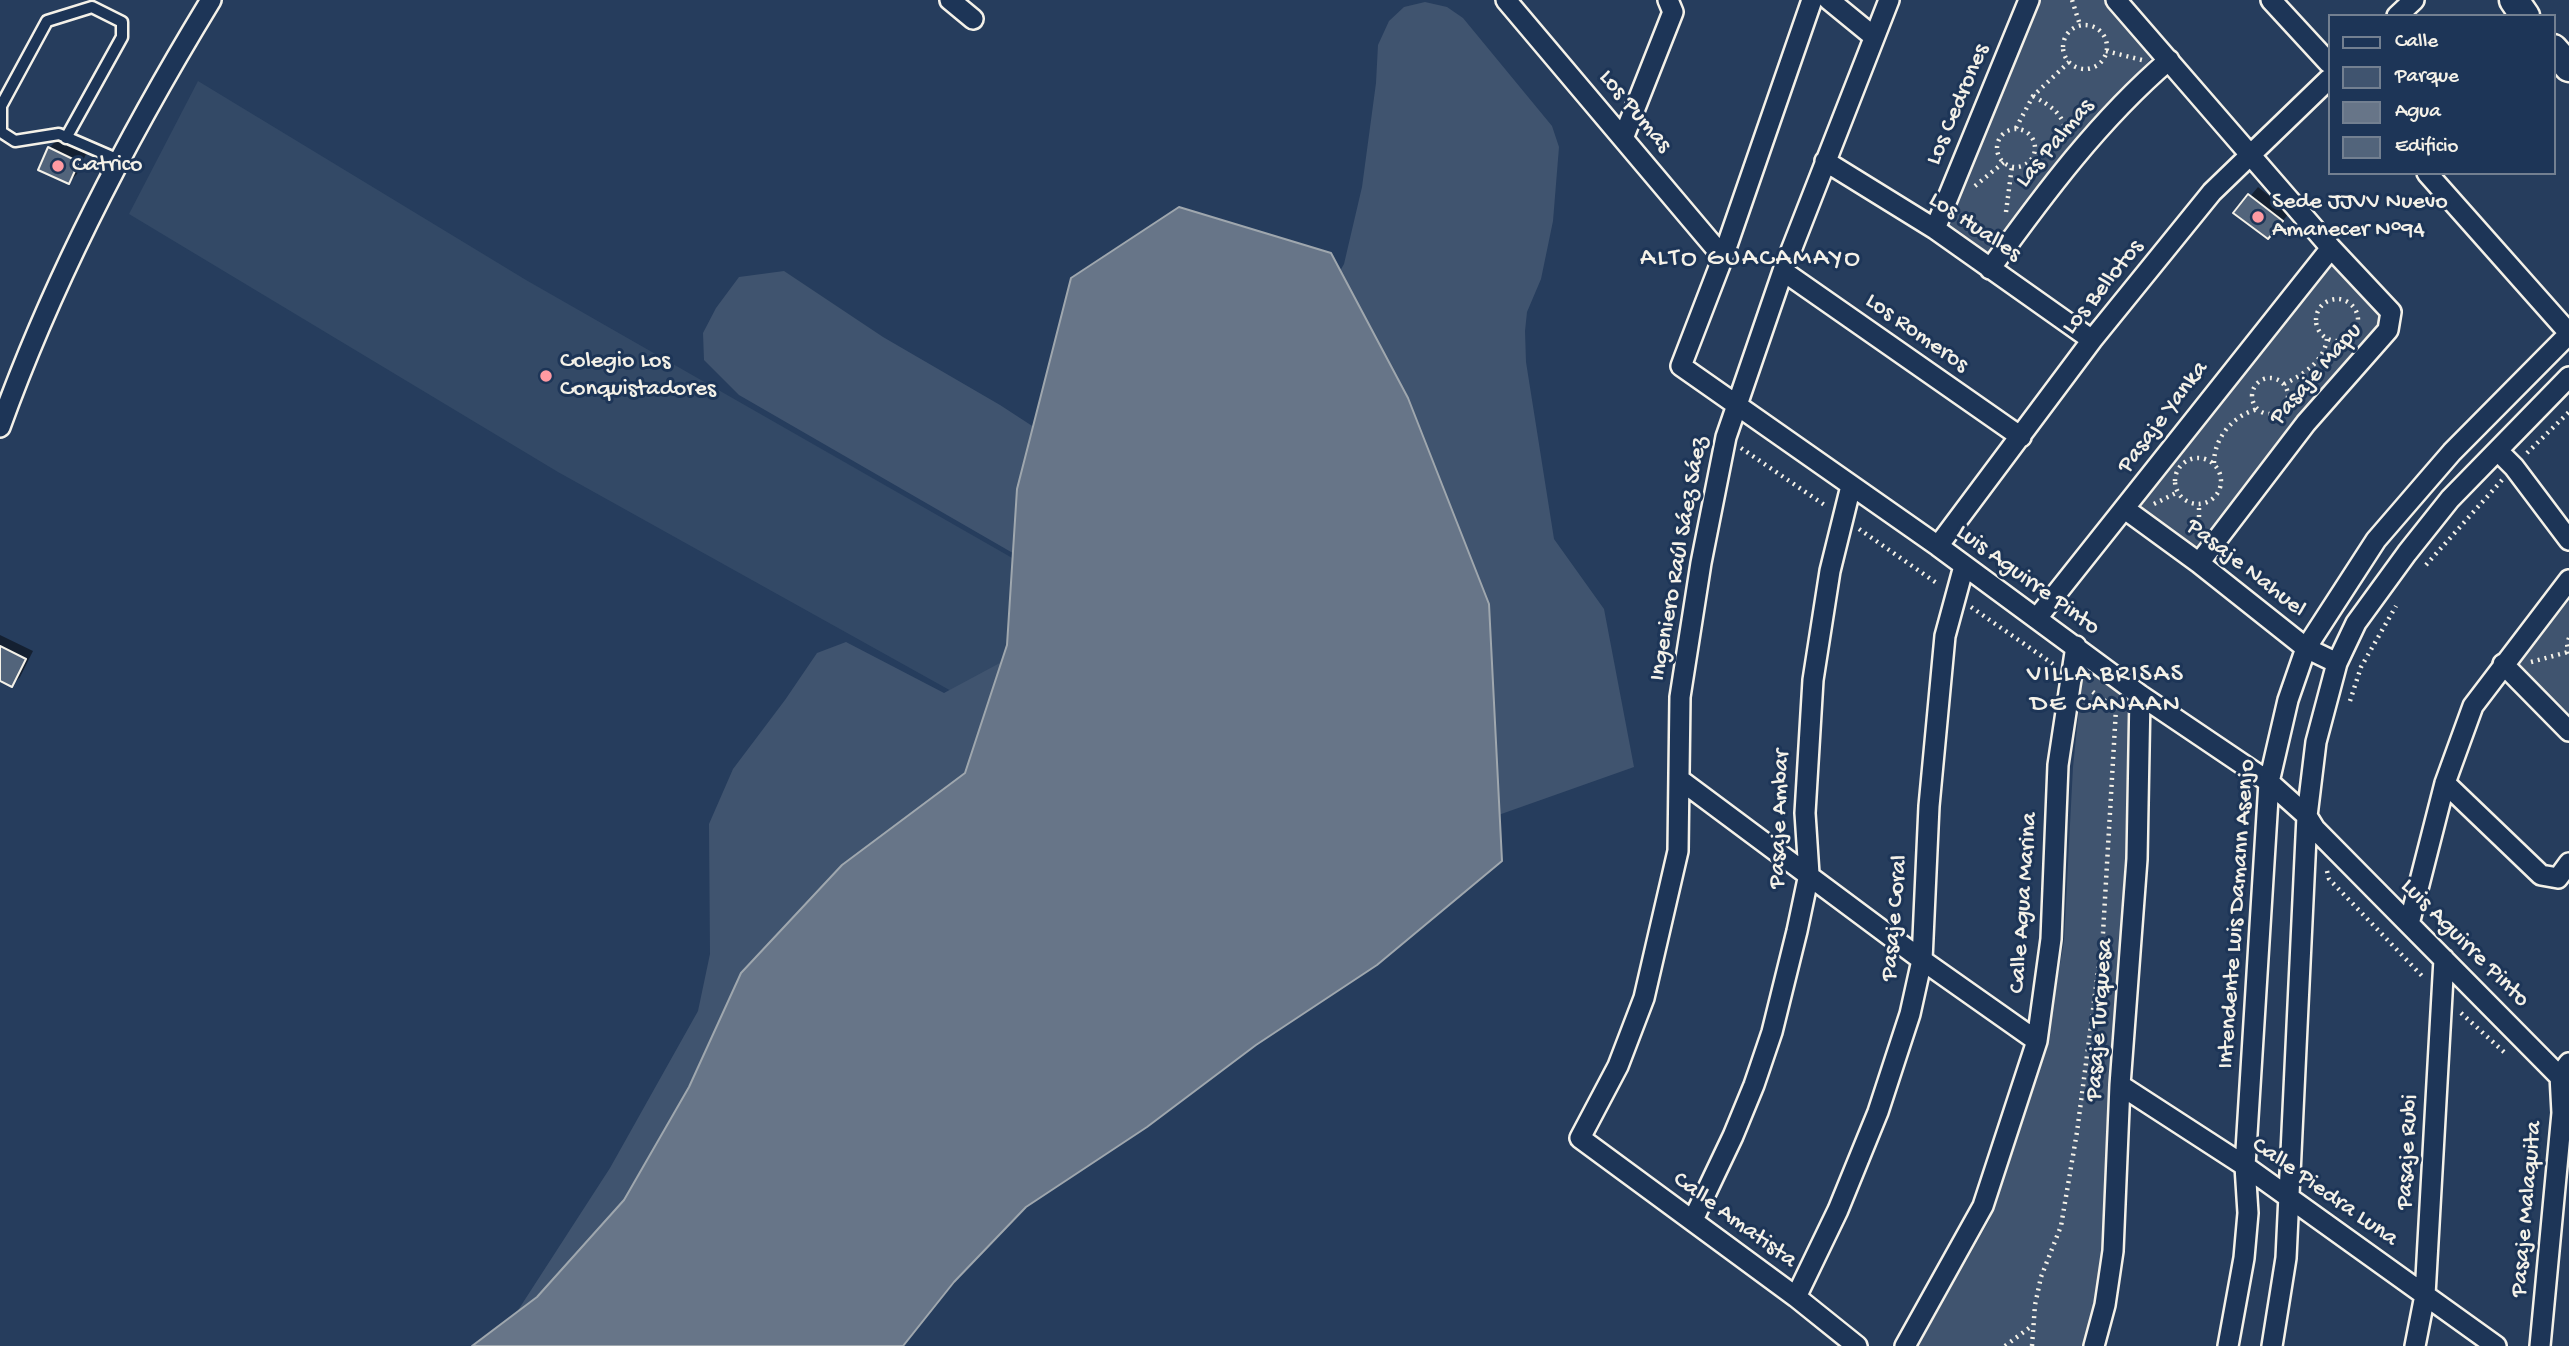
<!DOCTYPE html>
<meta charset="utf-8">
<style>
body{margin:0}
#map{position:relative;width:2569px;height:1346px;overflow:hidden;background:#263d5d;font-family:"Gochi Hand",sans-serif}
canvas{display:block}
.legend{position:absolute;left:2328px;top:14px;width:228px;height:161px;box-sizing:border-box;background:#1d3557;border:2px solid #738091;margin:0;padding:9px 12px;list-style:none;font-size:21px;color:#f4f1e8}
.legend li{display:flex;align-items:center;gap:14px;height:35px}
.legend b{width:35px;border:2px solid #738091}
</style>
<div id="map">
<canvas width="2569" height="1346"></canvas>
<ul class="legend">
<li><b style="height:9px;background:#1d3557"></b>Calle</li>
<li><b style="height:19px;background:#40546f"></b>Parque</li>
<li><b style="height:19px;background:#677588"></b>Agua</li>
<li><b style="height:19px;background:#52647b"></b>Edificio</li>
</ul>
</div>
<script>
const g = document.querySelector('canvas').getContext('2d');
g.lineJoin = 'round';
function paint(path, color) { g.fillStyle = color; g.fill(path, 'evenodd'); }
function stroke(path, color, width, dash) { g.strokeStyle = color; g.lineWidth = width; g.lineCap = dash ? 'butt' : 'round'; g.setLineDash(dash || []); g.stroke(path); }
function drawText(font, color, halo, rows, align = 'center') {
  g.font = font + ' "Gochi Hand",sans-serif'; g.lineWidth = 6; g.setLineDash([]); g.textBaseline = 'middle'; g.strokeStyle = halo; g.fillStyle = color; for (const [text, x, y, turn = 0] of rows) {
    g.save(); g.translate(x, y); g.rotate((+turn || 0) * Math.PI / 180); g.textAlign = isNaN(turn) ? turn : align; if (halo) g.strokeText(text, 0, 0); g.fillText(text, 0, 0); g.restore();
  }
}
const built = new Path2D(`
 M198,81L526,280L1063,587L971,702L558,472L129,214Z`);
const green = new Path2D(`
 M2034,0H2105L2153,56L1989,253L1944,224Z
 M1425,2L1447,7L1463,18L1552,126L1559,147L1553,221L1541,279L1527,312L1525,331L1526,362L1554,539L1604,609L1634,767L1473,824L476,1346L513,1318L610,1168L698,1011L710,954L709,824L733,769L785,700L817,653L846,642L944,693L998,664L1027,640L1070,586L739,395L704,360L703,333L716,308L739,277L784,271L883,337L1000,405L1086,461L1317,312L1344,264L1362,187L1376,83L1378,45L1389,21L1404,7Z
 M2335,261L2386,312L2382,328L2198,554L2139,510L2141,501L2311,281Z
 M2569,590V722L2511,662Z
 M2095,674L2125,693L2129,706L2125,860L2111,1091L2103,1258L2093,1331L2086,1346H1918L1990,1219L2046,1046L2064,941L2073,767L2082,679Z`);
const water = new Path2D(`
 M1179,207L1331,253L1408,398L1489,604L1502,861L1377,965L1256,1045L1147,1127L1026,1207L954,1282L903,1346H472L537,1297L624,1200L689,1087L741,973L842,865L965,773L1007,645L1017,489L1071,278Z`);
const shadow = new Path2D(`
 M57,140L86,154L77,174L69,182L49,148Z
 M2258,187L2290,212L2276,229L2236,213Z
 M0,635L33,651L20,677L12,685L0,681Z`);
const building = new Path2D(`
 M48,147L79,162L69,184L38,170Z
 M2248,194L2283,221L2268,239L2233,213Z
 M0,646L26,659L12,687L0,681Z`);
const path = new Path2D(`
 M2072,0L2080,25
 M2063 47a22 22 0 1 1 44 0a22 22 0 1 1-44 0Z
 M2106,51L2142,60
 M2033,96C2051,106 2063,113 2067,135
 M2016,128L2033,96L2069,62
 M1997 148a19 19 0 1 1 38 0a19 19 0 1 1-38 0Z
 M1975,186L2004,162
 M2006,212L2012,166
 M2316 320a21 21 0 1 1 42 0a21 21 0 1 1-42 0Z
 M2252 396a18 18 0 1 1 36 0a18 18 0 1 1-36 0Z
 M2284,384C2303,375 2325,361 2327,338
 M1741,448L1826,506
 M2527,453L2569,412
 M2175 481a23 23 0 1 1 46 0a23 23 0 1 1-46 0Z
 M2214,463C2214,438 2233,415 2258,409
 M2154,504L2178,492
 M1859,529L1938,584
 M2199,531V504
 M2426,565L2502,480
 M1971,607L2053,664
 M2569,638L2567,644L2569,655
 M2531,662L2568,652
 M2350,701L2361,667L2396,606
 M2327,871L2329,879L2424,978
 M2461,1013L2504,1052
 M2005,1346L2033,1325
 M2032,1346L2035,1305L2041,1277L2061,1226L2077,1132L2103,933L2116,709L2089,689`);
const lane = new Path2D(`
 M66,138L122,37V22L92,7L47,21L1,106V132L15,141L59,134L119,160`);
const street = new Path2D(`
 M950,0L973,19
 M1506,0L1723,257
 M1812,0L1723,257L1681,366L1938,546L2140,695L2269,782L2307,816L2315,829L2569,1086
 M1829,0L1873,36
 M2116,0L2331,248L2391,312L2388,330L2306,423L2199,563
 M2271,0L2329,63
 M2397,16L2414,0
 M1624,136L1673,12L1668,0
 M1825,161L1935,229L2092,340
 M2427,173L2569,333
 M1935,229L2029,0
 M1990,269C2044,194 2099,120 2169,60
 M1783,271L2021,437
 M0,427C54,277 128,136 211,0
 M2498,451L2514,467L2569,540
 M2125,509L2199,563L2306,648L2337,663
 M1938,546L2092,340L2212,192L2329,79
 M2037,618L2331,248
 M2503,664L2569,731
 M1679,779L1922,960L2037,1041
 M2445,783L2541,875L2558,878L2569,863
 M2409,924L2445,783L2473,706L2569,580
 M2120,1085L2245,1166L2496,1346
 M1693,1220L1733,1136L1754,1085L1772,1032L1797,931L1809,874L1805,813L1813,680L1830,571L1851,486
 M1796,1297L1838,1210L1878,1112L1910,1014L1922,960L1929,806L1945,636L1964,566
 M1857,1346L1796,1297L1580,1138L1618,1066L1644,998L1678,851L1680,697L1701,563L1726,437L1783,271L1889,0
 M1905,1346L1983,1206L2037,1041L2051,939L2058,765L2076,646
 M2094,1346L2105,1305L2113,1251L2120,1085L2137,859L2140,695
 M2228,1346L2244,1258L2248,1213L2245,1166L2269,782L2288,700L2306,648L2376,540L2452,452L2569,334
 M2272,1346L2286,1258L2307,816L2316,742L2337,663L2356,623L2407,553L2450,499L2569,377
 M2415,1346L2425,1295L2444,959
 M2540,1346L2562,1113L2560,1075L2569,1063`);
const secondary = new Path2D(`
 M2514,0L2525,16
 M2553,49L2569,67`);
const markers = [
 [58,166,7,"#ff9aa2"],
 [2258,217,7,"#ff9aa2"],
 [546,376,7,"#ff9aa2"]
];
const streetNames = [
 ["Los Cedrones",1959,105,-67],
 ["Los Pumas",1634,112,50],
 ["Las Palmas",2056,144,-50],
 ["Los Hualles",1974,228,34],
 ["Los Bellotos",2104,288,-51],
 ["Los Romeros",1916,334,35],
 ["Pasaje Mapu",2317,375,-49],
 ["Pasaje Yanka",2164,418,-53],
 ["Ingeniero Raúl Sáez Sáez",1680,559,-80],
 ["Pasaje Nahuel",2245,569,38],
 ["Luis Aguirre Pinto",2027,581,36],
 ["Pasaje Ambar",1781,819,-88],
 ["Calle Agua Marina",2025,903,-86],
 ["Intendente Luis Damann Asenjo",2238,914,-86],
 ["Pasaje Coral",1896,918,-85],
 ["Luis Aguirre Pinto",2464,944,45],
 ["Pasaje Turquesa",2101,1020,-86],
 ["Pasaje Rubi",2409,1152,-87],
 ["Calle Piedra Luna",2324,1193,35],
 ["Pasaje Malaquita",2528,1209,-85],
 ["Calle Amatista",1734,1221,36]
];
const poiNames = [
 ["Catrico",72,166],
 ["Sede JJVV Nuevo",2272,203],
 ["Amanecer N°94",2272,231],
 ["Colegio Los",560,362],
 ["Conquistadores",560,390]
];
const neighbourhoodNames = [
 ["ALTO GUACAMAYO",1751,260],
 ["VILLA BRISAS",2106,676],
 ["DE CANAAN",2106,706]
];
paint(built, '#334966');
paint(green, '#40546f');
paint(water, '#677588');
stroke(water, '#9fa7ae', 2);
paint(shadow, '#0007');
paint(building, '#52647b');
stroke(building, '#f4f1e8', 2);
stroke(lane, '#f4f1e8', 15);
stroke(street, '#f4f1e8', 24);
stroke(secondary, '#f4f1e8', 33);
stroke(path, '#f4f1e8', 4.5, [2, 5]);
stroke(lane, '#1d3557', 10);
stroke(street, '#1d3557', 19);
stroke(secondary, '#1d3557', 28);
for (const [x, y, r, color] of markers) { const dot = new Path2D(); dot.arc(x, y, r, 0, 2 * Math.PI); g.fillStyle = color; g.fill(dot); stroke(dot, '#1d3557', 2.5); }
drawText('24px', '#f4f1e8', '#1d3557', streetNames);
drawText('24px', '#f4f1e8', '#1d3557', poiNames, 'left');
g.letterSpacing = '2px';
drawText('26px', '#f4f1e8', '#1d3557', neighbourhoodNames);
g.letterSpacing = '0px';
</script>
